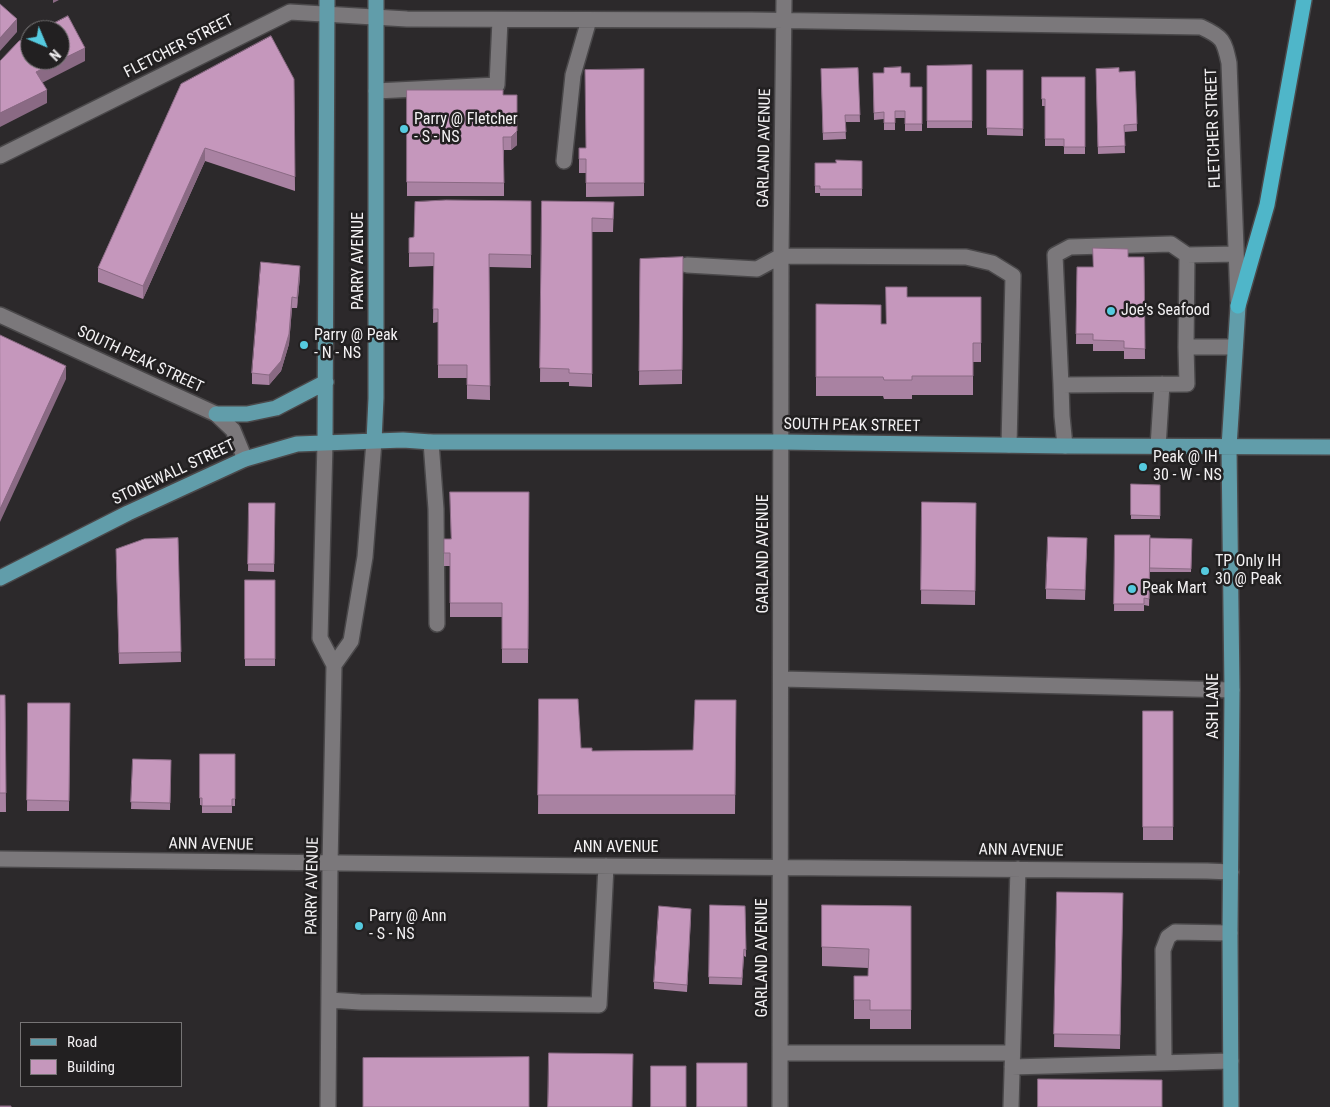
<!DOCTYPE html>
<style>
body{margin:0}
#map{position:relative;width:1330px;height:1107px;overflow:hidden;background:#2c292b;font-family:"Roboto Condensed",sans-serif}
canvas{display:block}
.legend{position:absolute;left:20px;top:1022px;width:162px;height:65px;box-sizing:border-box;background:#222021;border:1px solid #767475;margin:0;padding:6px 9px;list-style:none;font-size:15px;color:#f3f1f3}
.legend li{display:flex;align-items:center;gap:10px;height:25px}
.legend b{width:25px;border:1px solid #767475}
.north{position:absolute;left:20px;top:20px;width:50px;height:50px;box-sizing:border-box;background:#222021;border:1px solid #767475;border-radius:50%;rotate:135deg;font-size:14px;font-weight:700;line-height:20px;text-align:center;color:#f3f1f3}
.north::after{content:'';display:block;margin:auto;width:18px;height:22px;background:#55cadf;clip-path:polygon(50% 0,100% 100%,50% 72%,0 100%)}
</style>
<div id="map">
<canvas width="1330" height="1107"></canvas>
<ul class="legend">
<li><b style="height:6px;background:#619daa"></b>Road</li>
<li><b style="height:14px;background:#c597bc"></b>Building</li>
</ul>
<div class="north">N</div>
</div>
<script>
const g = document.querySelector('canvas').getContext('2d');
g.lineJoin = 'round';
function stroke(path, color, width, dash) { g.strokeStyle = color; g.lineWidth = width; g.lineCap = dash ? 'butt' : 'round'; g.setLineDash(dash || []); g.stroke(path); }
function paint(path, color) { g.fillStyle = color; g.fill(path, 'evenodd'); }
function drawText(font, color, halo, rows, align = 'center') {
  g.font = font + ' "Roboto Condensed",sans-serif'; g.lineWidth = 5; g.setLineDash([]); g.textBaseline = 'middle'; g.strokeStyle = halo; g.fillStyle = color; for (const [text, x, y, turn = 0] of rows) {
    g.save(); g.translate(x, y); g.rotate((+turn || 0) * Math.PI / 180); g.textAlign = isNaN(turn) ? turn : align; if (halo) g.strokeText(text, 0, 0); g.fillText(text, 0, 0); g.restore();
  }
}
const minor = new Path2D(`
 M376,91L497,85L500,20
 M0,156L290,12L407,19L751,20L1201,27C1223,37 1224,40 1229,63L1238,301
 M564,161L573,75L589,20
 M687,265L757,269L781,256L966,257L992,263L1013,276L1009,445
 M0,315L216,414L233,430L245,459
 M1186,347L1187,384L1061,385L1055,255L1070,247L1171,244L1187,255
 M1235,347H1186L1187,255L1236,254
 M1061,385L1062,416L1065,446
 M431,442L436,509L437,624
 M325,443L320,638L334,665L330,865L328,1107
 M1158,447L1162,384
 M334,665L351,641L365,557L374,441
 M782,679L1232,690
 M0,859C402,866 805,867 1207,871L1231,872
 M329,1000L360,1002L599,1005L606,866
 M780,1053H1012
 M1164,1062L1163,950L1168,937L1175,932L1230,933
 M1012,1067L1231,1061
 M780,1107L781,256L784,0
 M1011,1107L1018,869`);
const major = new Path2D(`
 M216,414H247L276,408L326,382
 M374,441L376,398V0
 M325,443L327,0
 M0,578L128,513L245,459L297,444L403,440L431,442H782L1065,446L1330,447
 M1231,1107L1230,933L1232,690L1229,447L1238,306`);
const highway = new Path2D(`
 M1238,306L1267,205L1304,0`);
const wall = new Path2D(`
 M972,65V128H927V66Z
 M858,68L860,122H845L846,139L823,140L821,69Z
 M644,69V196L586,197V173H579V148H586Z
 M1096,69L1119,72L1135,71L1137,131L1124,132L1125,153L1098,154Z
 M987,70H1023V136L987,135Z
 M873,73H901L910,87H922V131H905V118H895V130H884V119L874,120Z
 M1042,77H1085V154H1064V146H1045V106H1042Z
 M294,79L295,191L205,161L143,299L98,282V268L181,84Z
 M407,90L503,95H517V145L511,150H504V196H407Z
 M862,161V196H820V193H815V163H836Z
 M531,201V268L489,267L490,400L467,399V378H438V322L433,323L434,266L409,267V238L414,237Z
 M542,201L614,202L613,232H592V387L569,386V382H540Z
 M683,257L682,384L639,385L640,259Z
 M1128,257H1144L1145,359H1124V351H1093V344H1076L1077,267H1093Z
 M300,276L297,308H292L289,344L281,371L269,385L252,384V373Z
 M907,297H981V362H973V395H912V399H884L883,396H816V304L881,324H886Z
 M1131,484L1160,485V519H1131Z
 M529,492L528,663H502V617H450V566H444V539H450Z
 M922,502L976,503L975,605L921,604Z
 M249,503H275L274,572L248,571Z
 M1115,535L1150,538L1192,539L1191,572H1150L1149,606L1144,605V611H1114Z
 M178,538L181,662L119,664L116,560Z
 M1087,538L1085,600L1046,599V589Z
 M245,580H275V666H245Z
 M0,695H5L6,812H0Z
 M539,699L581,748L592,751L693,750L736,700L735,814H538Z
 M28,703H70L69,811H27Z
 M1143,711H1173V840H1143Z
 M200,754H235V806H232V813H202V805H200Z
 M133,759L171,760L170,810L131,809Z
 M1057,892L1123,893L1120,1049L1054,1047Z
 M710,905L745,906L746,957L744,956L742,985L709,984Z
 M822,905L911,906V1029H870V1019H854V976H868V968L822,966Z
 M691,916L687,992L654,989V982Z`);
const shadedWall = new Path2D(`
 M53,0H59L53,3Z
 M17,19V32L0,51V38Z
 M85,48V61L36,86V72Z
 M47,90V103L0,127V113Z
 M517,131V145L511,150V137Z
 M205,148V161L143,299V286Z
 M300,266V276L297,308V298Z
 M292,297V308L289,344L281,371L269,385V375Z
 M66,366V379L0,522V509Z`);
const building = new Path2D(`
 M0,4L17,19L0,38Z
 M68,16L85,48L36,72L47,90L0,113V61L19,41L30,36V60H60V30H41Z
 M271,36L294,79L295,177L205,148L143,286L98,268L181,84Z
 M972,65V121H927V66Z
 M901,67V73H910V87H922V124H905V111H895V123H884V112L874,113L873,73H884V68Z
 M858,68L860,115H845L846,132L823,133L821,69Z
 M1119,68V72L1135,71L1137,124L1124,125L1125,146L1098,147L1096,69Z
 M644,69V183H586V159H579V148H586L585,70Z
 M987,70H1023V129L987,128Z
 M1042,77H1085V147H1064V139H1045V99H1042Z
 M407,90H503V95H517V131L511,137H503L504,183L407,182Z
 M836,160L862,161V189H820V186H815V163H836Z
 M446,200L531,201V255L489,254L490,386L467,385V365H438V309H433L434,253H409V238L414,237L415,202Z
 M542,201L614,202L613,219L592,218V374L569,373V369L540,368Z
 M1093,248L1128,249V257H1144L1145,349L1124,348V341L1093,340V334H1076L1077,267H1093Z
 M683,257L682,370L639,371L640,259Z
 M261,262L300,266L297,298L292,297L289,334L281,361L269,375L252,373Z
 M886,287H907V297H981V343H973V376H912V380H884L883,377H816V304L881,305V324H886Z
 M0,335L66,366L0,509Z
 M1131,484L1160,485V516L1131,515Z
 M450,492H529L528,649H502V603H450V553H444V539H451Z
 M922,502L976,503L975,591L921,590Z
 M249,503H275L274,564H248Z
 M1115,535H1150L1149,599L1144,598V604H1114Z
 M1048,537L1087,538L1085,590L1046,589Z
 M178,538L181,652L119,653L116,549L144,539Z
 M1150,538L1192,539L1191,569L1150,568Z
 M245,580H275V659H245Z
 M0,695H5L6,793H0Z
 M539,699H578L581,748H592V751L693,750L695,700H736L735,795H538Z
 M28,703H70L69,801L27,800Z
 M1143,711H1173V827H1143Z
 M200,754H235V799H232V806H202V798H200Z
 M133,759L171,760L170,803L131,802Z
 M1057,892L1123,893L1120,1035L1054,1034Z
 M710,905L745,906L746,950L744,949L742,978L709,977Z
 M822,905L911,906V1010H870V1000H854V976H868L869,949L822,947Z
 M659,906L691,909L687,985L654,982Z
 M549,1053L633,1054L632,1107H548Z
 M529,1057V1107H363V1058Z
 M697,1063H747V1107H697Z
 M651,1066H686V1107H651Z
 M1038,1079L1162,1080V1107H1038Z
 M0,1106H11V1107H0Z`);
const markers = [
 [404,129,5,"#55cadf"],
 [1111,311,5,"#55cadf"],
 [304,345,5,"#55cadf"],
 [1143,467,5,"#55cadf"],
 [1205,571,5,"#55cadf"],
 [1132,589,5,"#55cadf"],
 [359,926,5,"#55cadf"]
];
const streetNames = [
 ["FLETCHER STREET",179,47,-27],
 ["FLETCHER STREET",1214,128,-92],
 ["GARLAND AVENUE",765,148,-89],
 ["PARRY AVENUE",359,261,-90],
 ["SOUTH PEAK STREET",140,360,25],
 ["SOUTH PEAK STREET",852,426,1],
 ["STONEWALL STREET",174,473,-25],
 ["GARLAND AVENUE",764,554,-90],
 ["ASH LANE",1214,706,-90],
 ["ANN AVENUE",211,845,1],
 ["ANN AVENUE",616,848],
 ["ANN AVENUE",1021,851,1],
 ["PARRY AVENUE",313,886,-89],
 ["GARLAND AVENUE",763,958,-90]
];
const poiNames = [
 ["Parry @ Fletcher",414,120],
 ["- S - NS",414,138],
 ["Joe's Seafood",1121,311],
 ["Parry @ Peak",314,336],
 ["- N - NS",314,354],
 ["Peak @ IH",1153,458],
 ["30 - W - NS",1153,476],
 ["TP Only IH",1215,562],
 ["30 @ Peak",1215,580],
 ["Peak Mart",1142,589],
 ["Parry @ Ann",369,917],
 ["- S - NS",369,935]
];
stroke(minor, '#4a484a', 18);
stroke(major, '#4a484a', 18);
stroke(highway, '#4a484a', 18);
stroke(minor, '#7b787b', 15);
stroke(major, '#619daa', 15);
stroke(highway, '#4fb6c9', 15);
paint(wall, '#a982a2');
paint(shadedWall, '#8a6a84');
paint(building, '#c597bc');
stroke(building, '#8a6a84', 1);
for (const [x, y, r, color] of markers) { const dot = new Path2D(); dot.arc(x, y, r, 0, 2 * Math.PI); g.fillStyle = color; g.fill(dot); stroke(dot, '#222021', 2); }
drawText('16px', '#f3f1f3', '#222021', streetNames);
drawText('16px', '#f3f1f3', '#222021', poiNames, 'left');
</script>
